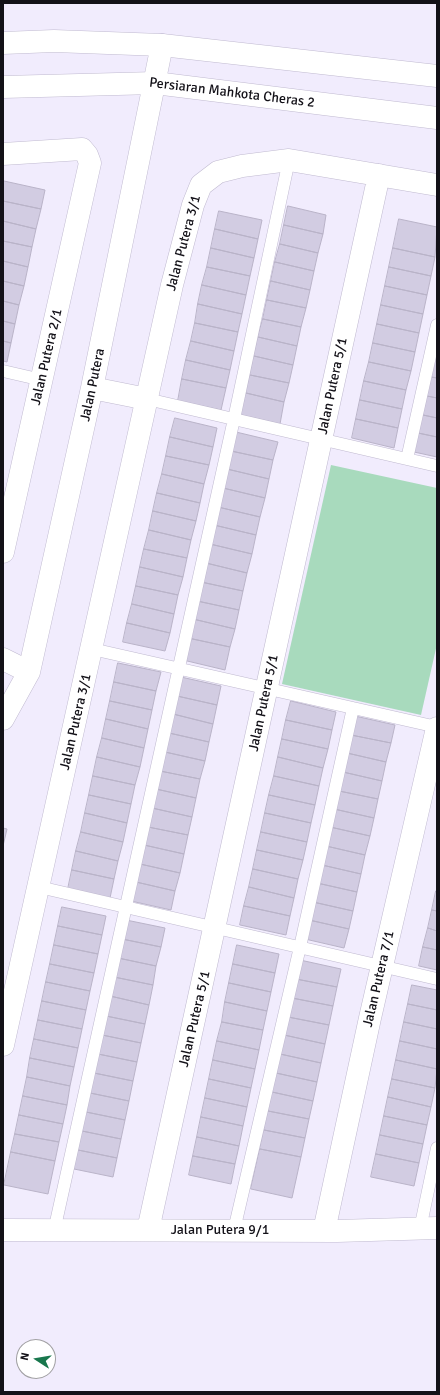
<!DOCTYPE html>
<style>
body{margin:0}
#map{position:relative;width:440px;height:1395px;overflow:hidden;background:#f1ecfd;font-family:Signika,sans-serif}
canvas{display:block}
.frame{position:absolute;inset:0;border:4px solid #131118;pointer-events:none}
.north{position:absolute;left:16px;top:1339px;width:40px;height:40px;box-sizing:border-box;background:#fff;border:1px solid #a1a0a3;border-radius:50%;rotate:282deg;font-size:11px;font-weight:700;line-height:16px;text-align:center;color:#131118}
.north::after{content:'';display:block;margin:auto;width:14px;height:18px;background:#18774d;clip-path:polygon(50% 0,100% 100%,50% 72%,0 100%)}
</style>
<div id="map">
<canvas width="440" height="1395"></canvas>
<div class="frame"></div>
<div class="north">N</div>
</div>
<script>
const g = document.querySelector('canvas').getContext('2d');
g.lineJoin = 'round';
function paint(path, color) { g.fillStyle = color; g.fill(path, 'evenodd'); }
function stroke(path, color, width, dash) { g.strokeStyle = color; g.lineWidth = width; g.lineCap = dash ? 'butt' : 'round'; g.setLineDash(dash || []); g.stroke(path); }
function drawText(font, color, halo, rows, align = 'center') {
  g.font = font + ' Signika,sans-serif'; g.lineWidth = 3; g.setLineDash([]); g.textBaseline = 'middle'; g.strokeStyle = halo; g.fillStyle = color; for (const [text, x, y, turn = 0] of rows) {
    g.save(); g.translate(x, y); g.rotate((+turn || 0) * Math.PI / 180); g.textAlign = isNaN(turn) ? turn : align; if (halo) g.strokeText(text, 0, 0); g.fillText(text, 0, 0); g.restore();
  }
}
const green = new Path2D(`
 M331,465L437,488V644L421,715L282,684Z`);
const building = new Path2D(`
 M4,181L45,190L41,209L3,201Z
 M3,201L41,209L36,229L3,221Z
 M288,206L326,215L323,234L284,225Z
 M219,211L262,220L258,239L215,229Z
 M399,219L437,227L435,257L393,248Z
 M3,221L36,229L32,247L3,241Z
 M284,225L323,234L318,253L280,244Z
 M215,229L258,239L254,258L211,248Z
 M3,241L32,247L28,267L3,261Z
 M280,244L318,253L314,271L275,262Z
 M211,248L254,258L250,276L207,267Z
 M393,248L435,257L431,276L389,267Z
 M3,261L28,267L24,286L3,281Z
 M275,262L314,271L310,290L271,281Z
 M207,267L250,276L246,295L202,285Z
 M389,267L431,276L427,295L385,286Z
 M3,281L24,286L19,305L3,301Z
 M271,281L310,290L306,308L267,300Z
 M202,285L246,295L242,314L198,304Z
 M385,286L427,295L423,314L381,305Z
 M267,300L306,308L301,327L263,319Z
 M3,301L19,305L15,324L3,321Z
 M198,304L242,314L238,332L195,323Z
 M381,305L423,314L419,333L377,324Z
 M263,319L301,327L297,346L258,337Z
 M3,321L15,324L11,343L3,341Z
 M195,323L238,332L234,351L191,341Z
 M377,324L419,333L415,352L373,343Z
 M258,337L297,346L293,365L254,356Z
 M3,341L11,343L7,362L3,361Z
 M191,341L234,351L230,370L186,360Z
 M373,343L415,352L411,371L369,362Z
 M254,356L293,365L289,383L250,375Z
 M435,358H437V378L431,377Z
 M186,360L230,370L226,388L182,379Z
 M369,362L411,371L406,390L364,381Z
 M250,375L289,383L284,402L246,393Z
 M431,377L437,378V398L427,396Z
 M182,379L226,388L221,410L178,401Z
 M364,381L406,390L402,409L360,400Z
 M246,393L284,402L280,424L241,415Z
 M427,396L437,398V418L423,415Z
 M360,400L402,409L398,428L356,419Z
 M423,415L437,418V437L418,433Z
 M175,418L217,428L213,447L170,437Z
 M356,419L398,428L394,448L352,438Z
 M236,432L278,442L273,460L231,451Z
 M418,433L437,437V457L414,452Z
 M170,437L213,447L209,465L166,456Z
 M231,451L273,460L269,479L227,469Z
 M166,456L209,465L204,484L162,474Z
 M227,469L269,479L265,498L223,488Z
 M162,474L204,484L200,503L157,493Z
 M223,488L265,498L260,517L218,507Z
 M157,493L200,503L196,521L153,511Z
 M218,507L260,517L256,535L214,525Z
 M153,511L196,521L191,540L149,530Z
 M214,525L256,535L252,554L210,544Z
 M149,530L191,540L187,558L144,549Z
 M210,544L252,554L247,573L206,563Z
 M144,549L187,558L183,577L140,567Z
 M206,563L247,573L243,591L201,582Z
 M140,567L183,577L178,595L136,586Z
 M201,582L243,591L239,610L197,601Z
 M136,586L178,595L174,614L132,604Z
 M197,601L239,610L235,629L193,619Z
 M132,604L174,614L170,633L127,623Z
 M193,619L235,629L230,647L188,638Z
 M127,623L170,633L165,651L123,642Z
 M188,638L230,647L225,670L183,660Z
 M118,663L161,672L156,691L114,682Z
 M181,677L221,686L217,705L177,696Z
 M114,682L156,691L152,710L110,701Z
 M177,696L217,705L213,724L173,714Z
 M110,701L152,710L148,729L106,719Z
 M291,701L336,712L332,730L286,720Z
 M173,714L213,724L209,742L169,733Z
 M355,716L395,725L391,743L351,735Z
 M106,719L148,729L144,748L102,738Z
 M286,720L332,730L328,749L282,739Z
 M169,733L209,742L205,761L165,752Z
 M351,735L391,743L386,762L347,753Z
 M102,738L144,748L140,767L97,757Z
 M282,739L328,749L323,768L278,757Z
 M165,752L205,761L200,779L160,771Z
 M347,753L386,762L382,781L343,772Z
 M97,757L140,767L135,785L93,776Z
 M278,757L323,768L319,786L274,776Z
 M160,771L200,779L196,798L156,789Z
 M343,772L382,781L378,799L339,791Z
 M93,776L135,785L131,804L89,795Z
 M274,776L319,786L315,805L269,795Z
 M156,789L196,798L192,817L152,808Z
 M339,791L378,799L374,818L334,809Z
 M89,795L131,804L127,823L85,813Z
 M269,795L315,805L311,823L265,813Z
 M152,808L192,817L188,835L148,827Z
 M334,809L374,818L370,836L330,827Z
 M85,813L127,823L123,842L81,832Z
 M265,813L311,823L307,842L261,832Z
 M148,827L188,835L184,854L144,845Z
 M330,827L370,836L365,855L326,846Z
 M3,828L7,829L3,846Z
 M81,832L123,842L118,861L76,851Z
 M261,832L307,842L303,860L257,850Z
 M144,845L184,854L180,873L140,864Z
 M326,846L365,855L361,874L322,865Z
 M257,850L303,860L298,879L253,869Z
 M76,851L118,861L114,879L72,870Z
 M140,864L180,873L175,891L136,882Z
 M322,865L361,874L357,892L317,883Z
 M253,869L298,879L294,898L249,887Z
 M72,870L114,879L110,898L68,889Z
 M136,882L175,891L171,910L131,901Z
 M317,883L357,892L353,911L313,902Z
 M249,887L294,898L290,916L244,906Z
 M436,891H437V911L432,910Z
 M313,902L353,911L349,929L309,920Z
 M244,906L290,916L286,935L240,925Z
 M62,907L106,916L102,935L58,926Z
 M432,910L437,911V931L428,928Z
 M126,920L165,928L161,947L122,939Z
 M309,920L349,929L344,948L305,939Z
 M58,926L102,935L98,954L54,945Z
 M428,928L437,931V950L423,947Z
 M122,939L161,947L156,966L118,958Z
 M54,945L98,954L94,973L50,964Z
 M237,945L279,954L275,973L233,964Z
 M423,947L437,950V970L419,966Z
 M118,958L156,966L153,985L114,977Z
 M300,960L341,969L337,987L296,979Z
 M50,964L94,973L90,991L46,982Z
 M233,964L275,973L271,992L229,983Z
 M114,977L153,985L149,1005L110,996Z
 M296,979L337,987L333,1006L292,998Z
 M46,982L90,991L86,1010L42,1001Z
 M229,983L271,992L267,1011L225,1002Z
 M412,985L437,990V1010L408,1004Z
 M110,996L149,1005L145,1024L106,1016Z
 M292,998L333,1006L329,1025L288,1017Z
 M42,1001L86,1010L82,1029L38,1020Z
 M225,1002L267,1011L263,1030L222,1022Z
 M408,1004L437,1010V1029L404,1022Z
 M106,1016L145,1024L141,1043L102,1035Z
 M288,1017L329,1025L325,1044L284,1035Z
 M38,1020L82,1029L78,1048L34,1039Z
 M222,1022L263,1030L259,1050L217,1041Z
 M404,1022L437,1029V1049L400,1041Z
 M102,1035L141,1043L137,1062L98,1054Z
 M284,1035L325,1044L321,1063L280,1054Z
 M34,1039L78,1048L74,1067L30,1058Z
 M217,1041L259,1050L255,1069L213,1060Z
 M400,1041L437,1049V1069L396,1060Z
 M98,1054L137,1062L133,1081L94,1073Z
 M280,1054L321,1063L317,1082L276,1073Z
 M30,1058L74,1067L70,1086L27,1077Z
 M213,1060L255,1069L251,1088L209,1079Z
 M396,1060L437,1069L435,1088L392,1079Z
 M94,1073L133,1081L129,1101L90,1093Z
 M276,1073L317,1082L313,1101L272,1092Z
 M27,1077L70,1086L67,1105L23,1096Z
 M209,1079L251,1088L247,1107L205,1098Z
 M392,1079L435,1088L431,1107L388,1097Z
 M272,1092L313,1101L309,1119L268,1111Z
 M90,1093L129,1101L125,1120L86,1112Z
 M23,1096L67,1105L63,1124L19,1115Z
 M388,1097L431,1107L427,1125L384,1116Z
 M205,1098L247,1107L243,1126L201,1117Z
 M268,1111L309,1119L305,1138L264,1130Z
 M86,1112L125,1120L121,1139L82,1131Z
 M19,1115L63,1124L59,1142L15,1134Z
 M384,1116L427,1125L423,1144L380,1135Z
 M201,1117L243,1126L239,1146L197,1137Z
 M264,1130L305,1138L301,1157L260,1149Z
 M82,1131L121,1139L117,1158L78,1150Z
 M15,1134L59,1142L55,1161L11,1152Z
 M380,1135L423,1144L419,1163L376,1154Z
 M197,1137L239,1146L235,1164L193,1156Z
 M260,1149L301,1157L292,1198L251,1189Z
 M78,1150L117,1158L113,1177L74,1169Z
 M11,1152L55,1161L48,1194L4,1185Z
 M376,1154L419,1163L414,1186L371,1177Z
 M193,1156L235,1164L231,1184L189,1175Z`);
const service = new Path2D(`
 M3,371L42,380
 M147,399L437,466
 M407,459L437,325
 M92,649L437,727
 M39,887L437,979
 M420,1229L437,1148
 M234,1230L300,947L353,708
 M54,1231L234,419L289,160`);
const minor = new Path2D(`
 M3,154L82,149L87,155L90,163L3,552
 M92,388L147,399
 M3,659L29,672
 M3,719L29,672L92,388L162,45
 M3,1045L172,285L193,205L201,185L218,172L242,166L289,160L437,185
 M3,1230L337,1231L437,1228
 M148,1230L379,175
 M324,1231L370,1018L437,728`);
const tertiary = new Path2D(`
 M3,43L54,41L162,45L437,76
 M3,87L155,83L437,118`);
const streetNames = [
 ["Persiaran Mahkota Cheras 2",232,93,7],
 ["Jalan Putera 3/1",184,243,-75],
 ["Jalan Putera 2/1",47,357,-77],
 ["Jalan Putera",93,385,-78],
 ["Jalan Putera 5/1",333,386,-78],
 ["Jalan Putera 5/1",264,703,-78],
 ["Jalan Putera 3/1",76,722,-77],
 ["Jalan Putera 7/1",379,979,-77],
 ["Jalan Putera 5/1",195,1019,-77],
 ["Jalan Putera 9/1",220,1230]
];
paint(green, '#a8dabd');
paint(building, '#d2cce2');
stroke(building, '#b9b3c8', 1);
stroke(service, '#c0bad0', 13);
stroke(minor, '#c0bad0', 23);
stroke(tertiary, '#c0bad0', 23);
stroke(service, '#fff', 12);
stroke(minor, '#fff', 22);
stroke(tertiary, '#fff', 22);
drawText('14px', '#131118', '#fff', streetNames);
</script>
